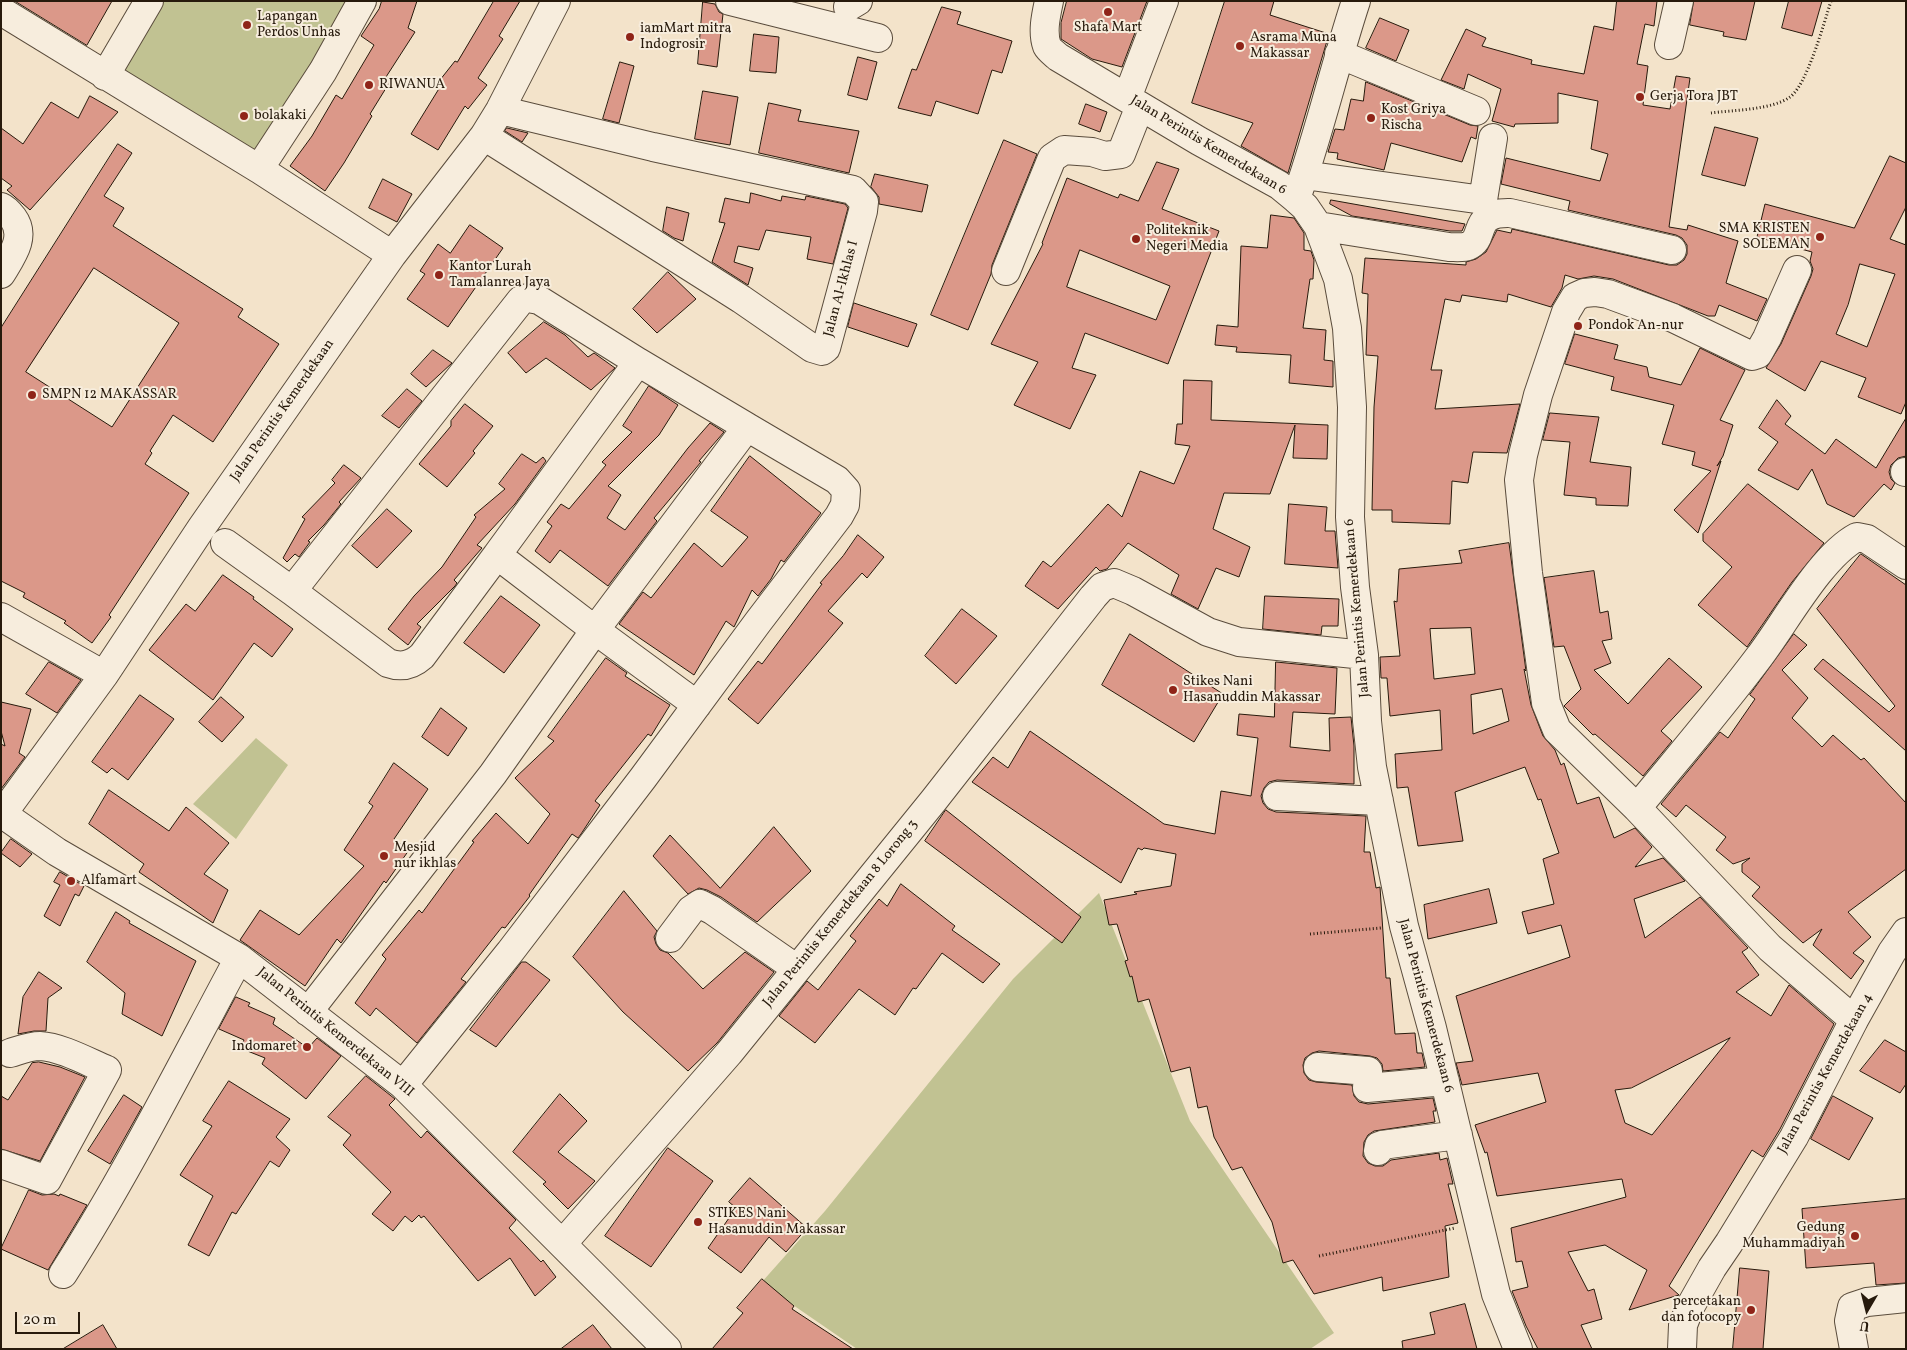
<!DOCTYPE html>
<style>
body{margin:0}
#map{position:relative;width:1907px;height:1350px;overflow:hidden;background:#f3e3ca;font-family:Vollkorn,serif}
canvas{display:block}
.frame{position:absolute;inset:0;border:2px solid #271a0c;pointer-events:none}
.north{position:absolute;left:1842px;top:1285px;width:50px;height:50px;-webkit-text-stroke:4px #f7eddd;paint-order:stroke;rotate:188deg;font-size:14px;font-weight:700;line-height:20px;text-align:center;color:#271a0c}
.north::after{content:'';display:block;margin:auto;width:18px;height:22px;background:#271a0c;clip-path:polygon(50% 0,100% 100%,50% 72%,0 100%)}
.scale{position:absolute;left:15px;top:1312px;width:65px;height:22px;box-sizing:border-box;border:2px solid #271a0c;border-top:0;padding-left:6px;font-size:15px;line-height:18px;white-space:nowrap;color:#271a0c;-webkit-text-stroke:4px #f7eddd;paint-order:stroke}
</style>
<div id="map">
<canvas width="1907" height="1350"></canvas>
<div class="frame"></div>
<div class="north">U</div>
<div class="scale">20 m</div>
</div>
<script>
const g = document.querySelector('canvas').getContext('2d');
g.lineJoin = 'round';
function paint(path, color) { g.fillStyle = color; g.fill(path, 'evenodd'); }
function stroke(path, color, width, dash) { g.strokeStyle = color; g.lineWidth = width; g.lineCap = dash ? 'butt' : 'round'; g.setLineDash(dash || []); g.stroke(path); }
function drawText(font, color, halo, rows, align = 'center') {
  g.font = font + ' Vollkorn,serif'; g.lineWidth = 4; g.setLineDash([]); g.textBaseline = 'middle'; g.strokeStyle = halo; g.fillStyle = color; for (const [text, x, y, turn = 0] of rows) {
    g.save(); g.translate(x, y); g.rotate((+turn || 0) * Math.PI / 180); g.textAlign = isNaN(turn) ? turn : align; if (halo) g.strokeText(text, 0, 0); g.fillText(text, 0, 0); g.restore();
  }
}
const green = new Path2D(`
 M137,1H353L267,164L97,60Z
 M256,738L288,765L236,839L193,804Z
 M1099,893L1190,1121L1334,1333L1310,1349H857L761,1283L825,1211L1013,979Z`);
const building = new Path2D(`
 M15,1H112L87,45Z
 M382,1H417L408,28L415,32L386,77L391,80L370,114L372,116L344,163L325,191L290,166L312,136L336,95L342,99L374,45L361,36L379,9Z
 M494,1H520L499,36L503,39L478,78L487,85L468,109L465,106L438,150L411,134L440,87L436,85L455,61L457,62Z
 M1067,1H1147L1122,67L1092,59L1061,39V23Z
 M1225,1H1274L1270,15L1329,34L1288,173L1241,146L1253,123L1192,103Z
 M1617,1H1657L1654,26L1645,24L1637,64L1648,66L1643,105L1670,109L1676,76L1690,78L1669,227L1687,230L1688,225L1738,241L1726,283L1767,299L1757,321L1719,305L1715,316H1708L1613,279L1594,276L1578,279L1565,275L1562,288L1551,307L1508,294L1507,302L1462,295L1460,302L1445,299L1431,370H1442L1435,409L1520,404L1507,453L1473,452L1468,483L1452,481L1450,524L1392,522V510H1372L1374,407L1378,356L1366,355L1368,294L1362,293L1365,258L1466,265V262L1476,259L1486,252L1497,230L1511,233L1512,229L1669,265H1677L1684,260L1687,254V245L1682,238L1676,235L1568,210L1570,201L1501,184L1506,158L1600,181L1608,154L1591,149L1598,101L1558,93V123L1515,124L1514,127L1492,121L1501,89L1468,74L1464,89L1441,80L1466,29L1486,38L1482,46L1532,60L1531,64L1584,74L1594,26L1613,30Z
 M1694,1H1755L1746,40L1723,36L1724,32L1690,25Z
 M1789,1H1822L1812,36L1782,28Z
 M703,2L715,4L719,12L723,14L717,67L698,64Z
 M942,7L961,12L957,24L1012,41L1002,73L992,70L978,114L936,101L931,116L898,108L912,69L916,70Z
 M1380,18L1409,30L1396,61L1366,48Z
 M754,34L779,37L776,73L750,71Z
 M858,57L877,62L867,100L848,95Z
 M620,62L634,66L619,123L603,119Z
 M1366,82L1470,125L1478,126L1476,139L1471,137L1462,162L1391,143L1384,170L1337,159L1338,153L1328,152L1335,129L1344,130L1351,99L1363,101Z
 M703,91L738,97L730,145L695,139Z
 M90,96L118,112L30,210L7,190L12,186L1,178V128L23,144L51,102L78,118Z
 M769,103L801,110L798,121L859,131L849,173L759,153Z
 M1086,104L1107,112L1100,132L1079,124Z
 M1715,127L1758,138L1745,186L1702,175Z
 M507,128L528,133L522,142L505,131Z
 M1004,140L1037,154L992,265L991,274L968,330L931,315Z
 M118,144L132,153L104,196L124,208L113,226L243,309L238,317L279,344L213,442L173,415L150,451L152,453L145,464L189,493L109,615L111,617L92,643L64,623L66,621L23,597L25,593L1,581V328ZM94,268L179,323L112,427L26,372Z
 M1890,156L1906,163V207L1890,239L1906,245V402L1901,414L1858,397L1866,378L1821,361L1805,391L1766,368L1781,344L1811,276L1813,269L1810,261L1812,252L1757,237L1765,204L1854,228ZM1860,264L1895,274L1867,347L1836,334L1848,305Z
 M1157,162L1179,169L1162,209L1219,231L1168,364L1085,333L1072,368L1096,375L1070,429L1014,405L1038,362L991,344L1043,244L1042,243L1067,178L1118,198L1120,194L1138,201ZM1080,250L1170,286L1156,320L1067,287Z
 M875,174L928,185L922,212L879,204V197L871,187Z
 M383,179L412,194L397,222L369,208Z
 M751,193L781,201L782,196L805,200L806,196L845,204L848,208L833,264L807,259L811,237L766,230L759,250L738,246L734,262L753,268L748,285L712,262L725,223L719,222L725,198L749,203Z
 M1331,200L1465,224L1462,231H1450L1352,216L1330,204Z
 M667,207L689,213L683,241L674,238L663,231Z
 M1271,215L1294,218L1304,233V250L1311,251L1314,260L1313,279H1310L1303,328L1326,330L1324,360L1333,361V387L1289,383L1291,355L1236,352L1237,347L1215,345L1217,325L1238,327L1241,246L1267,248Z
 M470,225L503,248L448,327L407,299L425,274L420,271L438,244L450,253Z
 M668,272L696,299L657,333L633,309Z
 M854,303L917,324L908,347L848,327Z
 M544,322L565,335L588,357L594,353L615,368L591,390L546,358L526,373L508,353Z
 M1575,334L1618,345L1614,359L1647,367L1649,377L1681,385L1700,348L1745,370L1720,420L1733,425L1723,456L1717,466L1721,461L1698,533L1674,510L1711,471L1692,465L1695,452L1662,444L1674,405L1611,390L1614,377L1565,364Z
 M433,350L452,363L426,387L411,374Z
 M1184,380L1212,381L1211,420L1328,425L1327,459L1293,458L1295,425L1270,494L1224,493L1213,529L1250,547L1239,577L1216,568L1198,609L1171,594L1179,575L1128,543L1107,569L1100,571L1096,567L1058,609L1025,586L1043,561L1051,567L1108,504L1122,517L1140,471L1174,484L1190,446L1175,444L1177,424H1182Z
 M649,386L678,405L659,435L608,486L621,495L607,518L625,530L688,448L710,423L724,432L699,461L701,462L654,518L657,521L608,586L560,550L550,563L535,551L552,526L547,522L561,504L569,509L606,465L602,462L632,432L623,426Z
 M407,389L422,401L399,428L382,416Z
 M1777,400L1791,416L1785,424L1825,454L1836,439L1876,468L1906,418V456L1898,458L1891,465L1889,472L1891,479L1895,483L1891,490L1884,484L1854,517L1827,504L1812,469L1798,490L1758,470L1778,442L1759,428Z
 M465,404L493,426L473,451L475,453L447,487L419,464L451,426V421Z
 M1550,413L1599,417L1590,462L1631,467L1628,506L1596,505V498L1564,495L1570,442L1543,440Z
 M522,454L536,463L543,457L546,461L515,504L477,545L482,548L454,580L457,583L455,586L417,624L421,627L408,645L388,629L414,596L442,567L476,517L474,515L505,489L499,484Z
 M750,456L821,513L784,562L781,560L771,579L758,596L752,590L734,627L726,621L694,675L619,624L643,592L651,598L694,543L722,567L748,537L711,511Z
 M344,465L361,478L339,502L341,504L324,525L308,541L310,542L299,557L295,554L287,562L283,558L305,519L302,517L335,483L332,480Z
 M1748,484L1824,543L1792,582L1747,647L1698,605L1732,567L1703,541V534Z
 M1289,504L1327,507L1325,531H1335L1338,568L1285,564Z
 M387,509L412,531L377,568L352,546Z
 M858,535L884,557L867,578L862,573L828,611L843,623L758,724L728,699L758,661L762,664L822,584L820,583L843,556Z
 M1509,543L1526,671L1524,669L1531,705L1543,736L1555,750L1561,765L1564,763L1577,804L1599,797L1614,838L1635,828L1652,847L1635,867L1663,858L1685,881L1634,899L1645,938L1700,897L1748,948L1742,952L1759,975L1736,992L1771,1016L1789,985L1834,1024L1780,1129L1763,1157L1752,1150L1669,1286L1679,1295L1629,1310L1647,1270L1605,1245L1568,1252L1588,1291L1594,1289L1602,1319L1581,1325L1592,1349H1538L1526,1326L1512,1291L1528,1287L1522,1261L1516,1262L1511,1228L1626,1197L1622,1179L1497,1196L1487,1152L1485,1153L1475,1125L1546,1102L1538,1073L1462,1085L1456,1063L1473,1061L1456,996L1570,957L1561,925L1528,934L1522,912L1554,904L1543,859L1559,853L1541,799L1538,800L1525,767L1455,792L1463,841L1418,846L1408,787L1397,788L1395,754L1442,750L1440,710L1390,716L1387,678H1381L1380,657L1400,656L1394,601L1397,602L1399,569L1462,563L1459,551ZM1471,628L1475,674L1434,679L1430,629ZM1502,689L1509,721L1473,734L1471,695ZM1730,1038L1652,1135L1625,1123L1615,1090L1631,1088Z
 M1861,554L1906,585V751L1814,669L1823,659L1889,712L1895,706L1817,609Z
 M1594,571L1600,613L1608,611L1612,639L1602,641L1611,663L1594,670L1628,704L1669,658L1702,687L1661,731L1672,741L1643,776L1595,734L1593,735L1564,706L1581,689L1564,646L1554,647L1544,578Z
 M223,575L254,597L253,599L293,629L272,657L254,643L213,700L149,650L186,604L195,611Z
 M501,596L540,625L504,673L464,643Z
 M1265,596L1339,599L1338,626H1322L1321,635L1263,629Z
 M962,609L997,636L956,684L925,656Z
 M1130,634L1223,694L1194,742L1102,685Z
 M1794,634L1807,645L1782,670L1808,698L1792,718L1822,747L1833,735L1861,760L1864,758L1906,803V869L1848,912L1871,937L1853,953L1864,961L1851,979L1813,945L1822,929L1803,943L1752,896L1760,887L1742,872V864L1750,858L1733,864L1716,850L1726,837L1686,805L1676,817L1661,804L1720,732L1728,738L1755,699L1750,695Z
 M606,658L627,673L625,676L670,705L651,736L648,734L595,801L600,805L581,834L578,838L572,834L529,895L530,896L505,928L502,927L461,979L466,982L417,1043L376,1008L370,1016L355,1003L386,959L382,955L419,910L422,913L474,842L472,841L496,813L528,844L550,814L515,778L554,741L548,737Z
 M49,662L81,680L57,713L26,694Z
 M1276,662L1337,668L1335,714L1293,712L1290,747L1330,751L1329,718L1351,717L1354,746V784L1277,780L1269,782L1264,788L1261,796L1263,803L1268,809L1276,812L1366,816L1364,852H1370L1376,888L1380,887L1386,978H1390L1395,1034L1415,1033L1417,1053H1422L1425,1067L1383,1071L1382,1064L1377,1058L1370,1056L1319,1051L1312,1053L1305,1058L1303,1065L1304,1073L1309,1080L1316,1082L1352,1085L1354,1096L1359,1102L1368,1104L1433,1098L1436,1111H1433L1435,1122L1374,1131L1368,1135L1364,1142L1363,1156L1368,1163L1375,1166H1383L1391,1160L1439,1153L1440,1160L1447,1158L1453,1184H1448L1458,1223L1445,1226L1449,1277L1383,1291L1382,1277L1314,1294L1293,1260L1283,1263L1272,1222L1242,1167L1232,1170L1214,1137L1207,1106L1198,1108L1190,1067L1171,1072L1149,999L1138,1002L1132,976L1130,977L1125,961L1128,960L1117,924L1109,925L1104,900L1137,894L1134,892L1171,886L1176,854L1144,848L1142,850L1138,848L1121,883L972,782L993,757L1008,768L1030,731L1164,824L1215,834L1221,791L1251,796L1258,738L1237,735L1239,714L1274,717Z
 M140,695L174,719L128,780L112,768L107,773L92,762Z
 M221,697L244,717L222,742L199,722Z
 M1,702L31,709L19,753L25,757L1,789V744L5,746L1,731Z
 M441,708L467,728L448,756L422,737Z
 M394,763L428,789L394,839L409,850L386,883L384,881L341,943L337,939L305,986L240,940L260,910L299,935L364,866L344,850L373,806L369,803Z
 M109,790L169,831L186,807L229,843L204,874L228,890L213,923L139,872L144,864L89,824Z
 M946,810L1081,917L1062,943L925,841Z
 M774,827L811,871L757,922L721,897L707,890L699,888L688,894L653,856L670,835L720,888Z
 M11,839L32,854L20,867L1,853Z
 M60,872L84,886L79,896L75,894L60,926L44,916L60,885L54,882Z
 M901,884L955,926L952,930L1000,964L983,983L942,953L916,989L913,988L895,1015L859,989L815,1043L779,1016L807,981L818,990L856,941L850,936L879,899L887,906Z
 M1489,889L1497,923L1428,939L1424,905Z
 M624,891L657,931L654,937L656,944L660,950L668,953L703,989L745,952L774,972L717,1043L688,1071L623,1012L573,957Z
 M116,912L130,921L129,923L196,961L162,1036L122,1014L125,993L87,962Z
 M522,962H526L550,980L496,1047L470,1030Z
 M39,972L62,988L48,998L46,1031H34L18,1034L23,997Z
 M236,997L250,1003L248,1006L275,1018L273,1024L308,1048L317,1038L341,1056L306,1099L262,1064L265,1058L240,1048L244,1040L219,1029Z
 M1885,1040L1906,1052V1084L1900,1093L1860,1071Z
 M39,1062L60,1067L85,1077L40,1161L1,1149V1096L8,1100L32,1063Z
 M366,1076L395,1099L389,1105L421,1138L427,1131L516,1220L509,1228L541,1262L543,1260L556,1277L535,1296L510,1258L478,1281L424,1216L421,1218L419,1215L412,1222L405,1216L393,1231L372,1214L391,1192L343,1145L351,1135L328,1117Z
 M229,1081L290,1119L276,1137L290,1150L279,1167L270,1161L236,1214L232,1212L209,1256L188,1245L213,1196L180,1175L212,1126L203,1121Z
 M560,1094L587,1121L558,1152L595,1181L568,1209L543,1184L546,1182L513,1152Z
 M124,1095L142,1107L110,1164L88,1151Z
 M1833,1096L1873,1118L1849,1160L1811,1139Z
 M668,1148L713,1181L651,1267L605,1236Z
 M750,1178L807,1228L786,1252L769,1237L741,1273L708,1248L736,1208L729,1202Z
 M29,1190L42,1195L54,1194L59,1196L60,1194L87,1205L48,1270L1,1249Z
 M1906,1199V1283L1876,1285L1874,1263L1806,1268L1802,1209Z
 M1740,1268L1769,1271L1763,1349H1733Z
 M762,1279L794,1306L792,1309L853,1349H712L743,1313L737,1308Z
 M1465,1304L1477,1349H1403L1402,1341L1435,1334L1430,1313Z
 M103,1325L117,1349H63Z
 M593,1325L612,1349H561Z`);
const path = new Path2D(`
 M1711,113C1733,110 1772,110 1790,97C1807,85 1824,23 1831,1
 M1310,934L1381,928
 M1319,1256L1455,1228`);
const minor = new Path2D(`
 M730,1L878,38
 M1049,1C1046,15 1042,32 1047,46C1049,50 1055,54 1058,57L1199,141L1279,185L1296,199L1305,207L1318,226L1338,279L1347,328L1352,407L1350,517L1355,587L1364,655L1367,721L1372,767L1404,926L1432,1028L1496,1294L1518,1349
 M848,7L858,1
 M1,11L259,169L392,255
 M1669,45L1679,1
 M1339,54L1476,111
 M105,76L149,1
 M1127,98L1164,1
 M484,136L741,299L812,348L822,351L826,348L863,211L864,202L853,190L653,147L500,110
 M259,169L323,71L362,1
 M1304,175L1483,200L1493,138
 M1298,193C1320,130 1335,65 1356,1
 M1,207C6,209 10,214 13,218C27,237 11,257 1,274
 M1318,226L1449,247C1455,247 1463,248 1468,246C1487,239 1470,212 1510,213L1672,250
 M1797,270L1767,338L1758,354L1752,356L1673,318L1608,294L1595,292L1584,293L1575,297L1566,312L1538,395L1523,455L1519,480L1528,573L1546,703L1557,730L1637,808L1770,948L1854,1020
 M1006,271L1052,158L1064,150L1092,152L1105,156L1121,154L1140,106
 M1905,472H1906
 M225,543L292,591
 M497,555L422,656C412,665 402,668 388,663L292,591L521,300L528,298L539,300L638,362
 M1,617L104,675
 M697,705L595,630L497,555L638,362L747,427
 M1277,796L1379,801
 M1637,808C1678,758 1720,709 1759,657C1785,623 1821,556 1857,537L1867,539L1906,565
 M1,813L57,852L239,958L403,1085L667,1349
 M1,816L104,675L202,527L392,255L484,136L500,110L556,1
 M670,938L691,910L700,904L712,910L797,969
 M308,1012L493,774L595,630L747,427L837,480L846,490L845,505L839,516L758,622L643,778L510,952L403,1085
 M1318,1067L1368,1071L1367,1088L1445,1081
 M1378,1151L1379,1146L1382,1145L1458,1135
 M1,1164L47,1180L107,1070C88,1062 61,1047 40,1046C30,1046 20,1050 10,1053
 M563,1243L729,1053L934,800L1093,597L1102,587L1114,583L1133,591L1208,632L1239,642L1364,655
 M63,1274C128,1172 182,1064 239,958
 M1682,1349L1683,1325L1690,1307L1712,1268L1729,1243L1794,1137L1854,1020L1892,952L1906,932
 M1854,1349L1849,1321L1852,1307L1867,1302L1906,1298`);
const markers = [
 [1108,12,5,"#8f2418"],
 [247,25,5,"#8f2418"],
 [630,37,5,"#8f2418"],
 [1240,46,5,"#8f2418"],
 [369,85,5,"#8f2418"],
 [1640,97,5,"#8f2418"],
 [244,116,5,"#8f2418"],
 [1371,118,5,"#8f2418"],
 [1820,237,5,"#8f2418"],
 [1136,239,5,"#8f2418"],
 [439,275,5,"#8f2418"],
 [1578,326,5,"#8f2418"],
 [32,395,5,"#8f2418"],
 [1173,690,5,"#8f2418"],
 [384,856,5,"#8f2418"],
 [71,881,5,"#8f2418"],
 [307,1047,5,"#8f2418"],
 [698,1222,5,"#8f2418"],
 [1855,1236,5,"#8f2418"],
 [1751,1310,5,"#8f2418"]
];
const poiNames = [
 ["Lapangan",257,17],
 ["Perdos Unhas",257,33],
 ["Shafa Mart",1108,28,"center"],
 ["iamMart mitra",640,29],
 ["Indogrosir",640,45],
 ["Asrama Muna",1250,38],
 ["Makassar",1250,54],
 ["RIWANUA",379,85],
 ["Gerja Tora JBT",1650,97],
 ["Kost Griya",1381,110],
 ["Rischa",1381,126],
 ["bolakaki",254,116],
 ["SMA KRISTEN",1810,229,"right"],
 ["SOLEMAN",1810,245,"right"],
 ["Politeknik",1146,231],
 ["Negeri Media",1146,247],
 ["Kantor Lurah",449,267],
 ["Tamalanrea Jaya",449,283],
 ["Pondok An-nur",1588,326],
 ["SMPN 12 MAKASSAR",42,395],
 ["Stikes Nani",1183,682],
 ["Hasanuddin Makassar",1183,698],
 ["Mesjid",394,848],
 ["nur ikhlas",394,864],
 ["Alfamart",81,881],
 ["Indomaret",297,1047,"right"],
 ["STIKES Nani",708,1214],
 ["Hasanuddin Makassar",708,1230],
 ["Gedung",1845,1228,"right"],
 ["Muhammadiyah",1845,1244,"right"],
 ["percetakan",1741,1302,"right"],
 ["dan fotocopy",1741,1318,"right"]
];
const streetNames = [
 ["Jalan Perintis Kemerdekaan 6",1208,146,31],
 ["Jalan Al-Ikhlas I",842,289,-75],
 ["Jalan Perintis Kemerdekaan",283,411,-55],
 ["Jalan Perintis Kemerdekaan 6",1358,608,-95],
 ["Jalan Perintis Kemerdekaan 8 Lorong 3",841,914,-51],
 ["Jalan Perintis Kemerdekaan 6",1425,1006,75],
 ["Jalan Perintis Kemerdekaan VIII",335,1033,39],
 ["Jalan Perintis Kemerdekaan 4",1826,1074,-61]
];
paint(green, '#c1c292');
paint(building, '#db9889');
stroke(building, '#271a0c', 1);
stroke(minor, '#5a4c3c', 30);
stroke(path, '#271a0c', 3, [1, 2.5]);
stroke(minor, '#f7eddd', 28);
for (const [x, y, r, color] of markers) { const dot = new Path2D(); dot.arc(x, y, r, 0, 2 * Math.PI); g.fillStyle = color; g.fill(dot); stroke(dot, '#f7eddd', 2); }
drawText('14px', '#271a0c', '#f7eddd', poiNames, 'left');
drawText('14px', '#271a0c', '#f7eddd', streetNames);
</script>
